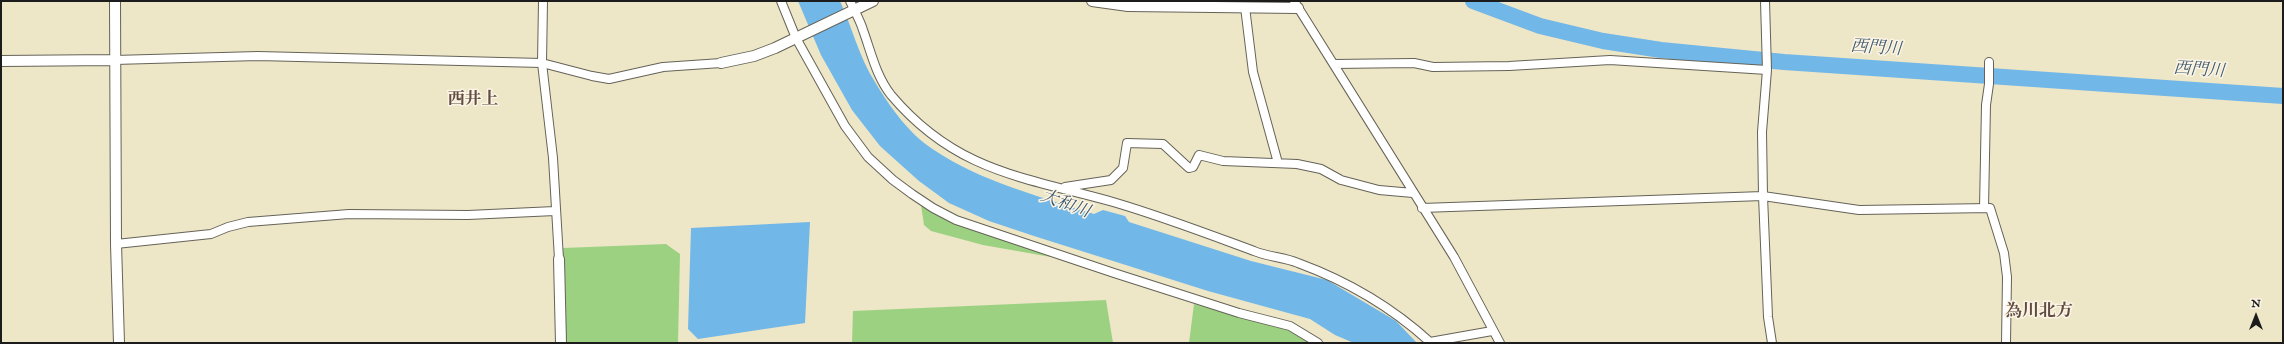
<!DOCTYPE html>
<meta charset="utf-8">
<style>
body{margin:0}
#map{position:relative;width:2284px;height:344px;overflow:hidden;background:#ede6c7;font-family:"IM FELL English",serif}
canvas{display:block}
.frame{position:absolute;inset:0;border:2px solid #1c1c1c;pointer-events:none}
.north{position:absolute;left:2236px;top:296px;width:40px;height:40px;-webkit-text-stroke:3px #fcf5e5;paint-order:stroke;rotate:0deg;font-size:11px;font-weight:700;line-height:16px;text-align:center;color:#1c1c1c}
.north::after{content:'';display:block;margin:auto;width:14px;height:18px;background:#1c1c1c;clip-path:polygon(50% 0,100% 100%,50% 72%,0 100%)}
</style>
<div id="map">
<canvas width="2284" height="344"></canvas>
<div class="frame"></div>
<div class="north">N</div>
</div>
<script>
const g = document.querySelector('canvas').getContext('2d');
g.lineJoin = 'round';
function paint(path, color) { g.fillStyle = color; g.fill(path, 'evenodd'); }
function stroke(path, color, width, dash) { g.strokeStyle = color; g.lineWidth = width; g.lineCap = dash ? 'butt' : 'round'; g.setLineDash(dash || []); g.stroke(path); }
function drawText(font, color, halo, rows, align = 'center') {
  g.font = font + ' "IM FELL English","Noto Serif JP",serif'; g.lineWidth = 3; g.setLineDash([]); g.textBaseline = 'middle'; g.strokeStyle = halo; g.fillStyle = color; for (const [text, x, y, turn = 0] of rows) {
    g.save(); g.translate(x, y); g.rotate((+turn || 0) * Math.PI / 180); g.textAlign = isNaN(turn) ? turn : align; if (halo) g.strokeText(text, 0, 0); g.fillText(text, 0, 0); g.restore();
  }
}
const green = new Path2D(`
 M921,205L948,220L1051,257L983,245L931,231L924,225Z
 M666,244L680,254L678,343H565L563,248Z
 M1106,300L1113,343H852L853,311Z
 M1194,304L1287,330L1309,343H1189Z`);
const water = new Path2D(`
 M798,1H840C852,27 859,57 875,82C890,107 909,134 934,150C982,182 1039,196 1094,214L1103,210L1125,216L1129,222L1251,261L1327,280L1396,321L1417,343H1354L1335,335L1310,319L1208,291L1034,236L989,221L949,203L919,181L880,146L852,110L821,55Z
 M810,222L805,323L698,339L688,329L691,228Z`);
const river = new Path2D(`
 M1473,1L1540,26L1603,41L1661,50L1784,62L2283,96`);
const minor = new Path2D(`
 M543,1L542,63L553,158L559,259
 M781,1L796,38L845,126L868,157L893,180L912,194L933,208L956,220L1114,273L1239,313L1290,326L1318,343
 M850,1C854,10 860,20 863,30C871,52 876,76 891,95C956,172 1024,177 1113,202C1161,216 1208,234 1254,251C1268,257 1284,257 1298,263C1347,281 1393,308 1431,343
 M1294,1L1454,257L1500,343
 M1765,1L1767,70L1762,132L1763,196L1768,317L1772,343
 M1245,7L1253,72L1278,163
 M114,60L258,56L542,63L592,76L609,79L663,67L721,63
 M1334,64L1414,63L1433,67L1509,66L1610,60L1767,70
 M1065,187L1111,180L1123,168L1127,143L1163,144L1189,168L1193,167L1199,155L1223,161L1297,164L1321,169L1341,180L1379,190L1413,193
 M1422,208L1763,196L1859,210L1990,208L2004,253L2007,277L2006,343
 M1984,208L1986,105L1989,84V62
 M116,244L211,234L228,227L248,222L349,214L468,215L555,211
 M1430,342L1492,331`);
const tertiary = new Path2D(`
 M115,1L116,244L119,343
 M1092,1L1128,6L1298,8
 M1,61L114,60
 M721,63L754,56L775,48L873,1
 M559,259L561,343`);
const waterNames = [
 ["西門川",1876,49,4],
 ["西門川",2199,71,4],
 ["大和川",1065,205,20]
];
const neighbourhoodNames = [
 ["西井上",473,101],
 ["為川北方",2039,313]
];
paint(green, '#9cd182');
paint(water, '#71b7e8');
stroke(river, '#71b7e8', 16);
stroke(minor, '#656358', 10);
stroke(tertiary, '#656358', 12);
stroke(minor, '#fff', 8);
stroke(tertiary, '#fff', 10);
drawText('italic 17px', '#3e5a6e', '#fcf5e5', waterNames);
drawText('bold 17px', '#604c43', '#fcf5e5', neighbourhoodNames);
</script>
